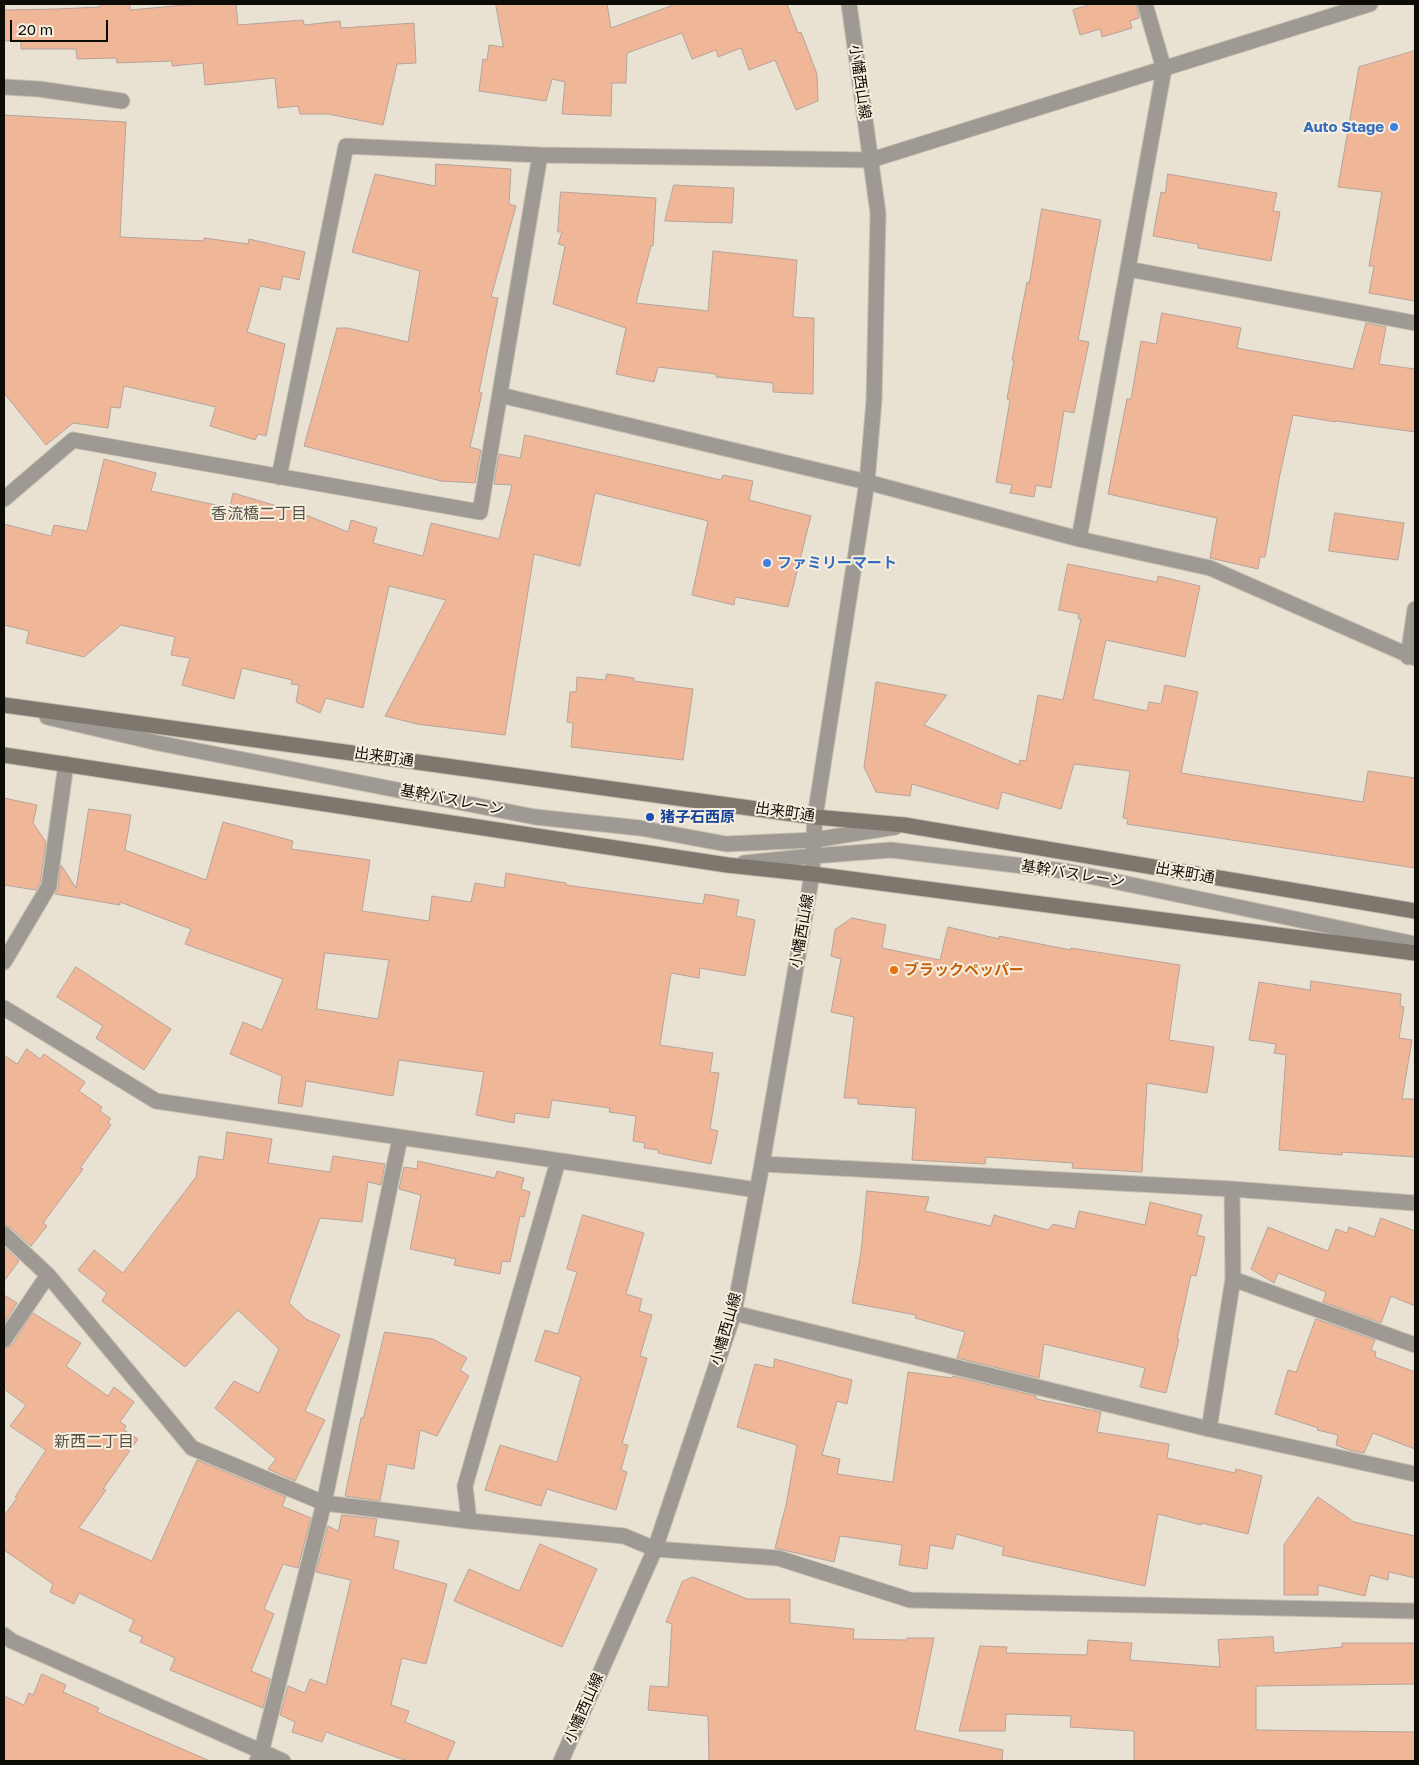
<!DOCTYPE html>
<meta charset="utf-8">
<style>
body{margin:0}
#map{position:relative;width:1419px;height:1765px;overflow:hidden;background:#e9e2d2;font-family:"Golos Text",sans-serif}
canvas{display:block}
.frame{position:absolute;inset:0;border:5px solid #0e0c06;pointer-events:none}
.scale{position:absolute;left:10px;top:20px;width:98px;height:22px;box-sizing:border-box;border:2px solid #0e0c06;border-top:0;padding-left:6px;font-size:15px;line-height:18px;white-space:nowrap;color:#0e0c06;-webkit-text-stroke:4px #f6efdf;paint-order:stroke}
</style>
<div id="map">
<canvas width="1419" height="1765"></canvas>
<div class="frame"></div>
<div class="scale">20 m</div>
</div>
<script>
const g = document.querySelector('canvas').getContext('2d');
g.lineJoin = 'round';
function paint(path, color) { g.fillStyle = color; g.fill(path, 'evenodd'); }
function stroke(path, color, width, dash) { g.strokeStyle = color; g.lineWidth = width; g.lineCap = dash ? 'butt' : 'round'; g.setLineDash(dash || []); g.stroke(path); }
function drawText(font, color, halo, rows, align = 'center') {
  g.font = font + ' "Golos Text","Noto Sans JP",sans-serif'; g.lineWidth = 4; g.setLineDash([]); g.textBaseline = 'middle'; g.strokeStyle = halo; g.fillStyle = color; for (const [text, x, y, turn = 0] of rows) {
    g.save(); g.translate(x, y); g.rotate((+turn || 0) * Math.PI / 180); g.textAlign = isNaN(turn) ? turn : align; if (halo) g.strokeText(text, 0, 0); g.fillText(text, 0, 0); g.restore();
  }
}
const building = new Path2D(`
 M100,4H130V10L197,4H236L238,25L303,20L304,25L340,21L341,28L414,23L416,63L397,64L383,125L328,114H300L298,106L278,108L275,78L205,85L203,63L172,66V61L117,63L116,58L77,59L76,49H21V40L4,41V10L57,9L100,7Z
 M496,4H607L611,28L676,4H787L798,33L801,32L817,74L818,101L796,110L775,60L749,70L741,48L718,57L716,50L692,59L682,33L627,53L626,83H612L611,116L562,114L565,82L552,79L546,101L479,91L483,59L487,60L489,45L503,47Z
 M1093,4H1136L1139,18L1130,21L1132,28L1102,37L1100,29L1080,35L1073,10Z
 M1415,51V301L1369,293L1374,266H1369L1382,192L1338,187L1359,67Z
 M4,115L126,122L120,237L204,241V238L248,244L249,239L305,252L299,280L283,276L280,290L260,286L247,332L285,344L266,436L258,434L255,440L210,426L216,407L124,386L120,408L111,407L108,428L73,423L46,445L4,393Z
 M436,164L511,169L509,204L516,206L491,297L498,298L479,392L482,393L470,447L481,450L475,483L441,481L304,446L337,328H348L408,342L420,271L352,252L375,174L435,186Z
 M1168,174L1277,193L1273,211L1280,212L1271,261L1198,248V244L1153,236L1161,192L1165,193Z
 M674,185L734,188L732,223L665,221Z
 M561,192L656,198L653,246H651L636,303L708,311L713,251L797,260L793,317L814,318L813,394L773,392V383L716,377V374L658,367L654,382L616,374L626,328L553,304L565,246L558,244L562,232H558Z
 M1042,209L1101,220L1078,340L1089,342L1074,413L1064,411L1051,488L1036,485L1034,497L1010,493L1012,485L996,482L1010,400L1007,399L1014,360H1012L1027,282L1029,283Z
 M1162,313L1241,328L1237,348L1353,369L1366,323L1386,327L1379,364L1415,369V432L1336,421V422L1293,415L1279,479L1265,557H1260L1258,569L1210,558L1217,518L1108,494L1127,399H1131L1141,341L1156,344Z
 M525,435L721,480L723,475L753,481L749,500L811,516L788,607L735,597L734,605L692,595L708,521L595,493L580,566L534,554L505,735L417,724L385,716L446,600L389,586L363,708L326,698L320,713L296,702L299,685L291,684L292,680L242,668L234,699L182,685L190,658L171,655L175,637L121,625L84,657L26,643L29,631L4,625V524L51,536L54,525L87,531L104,459L156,473L151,491L230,508L233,493L301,513L348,532L351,520L377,528L373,543L423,556L431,523L499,539L512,485L494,484L499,454L520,458Z
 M1335,513L1404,523L1398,560L1329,551Z
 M1068,564L1157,582L1158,576L1200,586L1185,657L1106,640L1093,699L1147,711L1149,702L1161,704L1165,685L1198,692L1181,773L1363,802L1368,771L1415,778V868L1127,824L1128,819L1123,818L1130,771L1074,764L1061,809L1002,792L998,809L912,784L910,796L876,792L864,767L876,682L947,695L924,725L1019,765L1020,760L1026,761L1038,695L1063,700L1081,619H1078L1079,614L1059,610Z
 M607,674L634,678V681L693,689L683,760L571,747L573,723L567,722L570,692H576L577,677L605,680Z
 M4,798L37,805L33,823L46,842L40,883L36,890L4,885Z
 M89,809L131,815L125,850L206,880L223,822L293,841L291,849L370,860L362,911L429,921L432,896L471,902L475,883L504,888L506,873L566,883V885L703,904L705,894L739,900L736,916L755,920L745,976L700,968L699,978L671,973L660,1045L713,1053L710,1072L719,1073L710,1129L718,1131L711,1164L658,1153V1150L644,1148L645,1143L633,1141L636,1116L609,1112L610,1108L552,1100L549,1118L515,1113L514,1123L476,1115L484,1072L399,1060L393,1096L306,1081L302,1107L278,1103L282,1076L230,1054L243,1022L262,1030L283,979L185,944L191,929L120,902V905L55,894L58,887L61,865L76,888ZM325,953L389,960L378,1019L317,1009Z
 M852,918L886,925L882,948L940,960L948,927L999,939V936L1071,950V948L1180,965L1169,1040L1214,1047L1207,1093L1147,1083L1142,1172L1072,1168L1073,1163L986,1157L985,1164L912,1160L916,1108L858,1104V1098H844L854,1017L831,1012L841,959L831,956L835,930Z
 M76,967L171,1029L144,1070L96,1038L103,1026L57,997Z
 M1311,981L1401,994L1400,1006L1404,1007L1399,1038L1412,1040L1402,1099H1415V1157L1342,1152V1155L1279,1150L1286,1055L1274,1053L1276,1044L1249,1040L1259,982L1310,990Z
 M27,1049L40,1059L44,1054L85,1082L79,1091L102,1107L100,1111L111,1119L108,1122L111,1125L80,1168L83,1169L43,1223L47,1226L31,1246L10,1227L4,1225V1055L17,1064Z
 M227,1132L272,1139L268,1163L330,1172L333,1156L385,1164L381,1185L368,1182L362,1222L320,1218L289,1303L306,1319L340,1335L305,1411L325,1420L295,1481L268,1469L276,1459L215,1408L234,1381L259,1393L279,1349L238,1310L185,1367L102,1301L107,1293L78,1270L94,1250L123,1273L196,1177L199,1156L223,1160Z
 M418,1161L495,1178L497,1171L524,1178L521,1189L530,1192L524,1217L520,1216L510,1262L502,1261L500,1274L454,1265L456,1259L410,1249L421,1195L399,1189L404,1167L417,1169Z
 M867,1191L929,1197L925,1211L991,1226L994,1215L1048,1230L1053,1224L1075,1229L1079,1211L1145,1225L1150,1202L1202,1215L1197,1235L1205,1237L1196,1276L1191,1275L1177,1339H1179L1166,1393L1140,1387L1145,1368L1044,1344L1039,1378L957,1358L965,1332L915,1318L916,1315L852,1303L861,1252Z
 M583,1215L644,1233L626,1294L642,1299L639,1311L652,1315L640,1356L647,1358L622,1444L628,1445L621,1470L627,1472L616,1510L547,1489L541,1506L485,1490L500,1445L557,1462L581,1377L535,1361L545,1330L558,1334L577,1272L567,1269Z
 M1381,1218L1415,1231V1306L1391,1296L1381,1323L1323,1302L1326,1292L1278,1273L1274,1283L1251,1269L1268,1227L1328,1251L1336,1229L1347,1233L1349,1227L1374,1237Z
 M4,1247L19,1261L4,1281Z
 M4,1295L17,1303L4,1324Z
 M33,1313L81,1343L66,1366L108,1396L114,1387L134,1402L120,1422L126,1426L124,1430L138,1439L103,1489L106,1490L79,1528L152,1561L197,1460L286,1497L282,1506L311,1518L298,1568L283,1564L264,1609L274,1614L251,1671L270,1679L263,1708L170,1670L175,1658L140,1642L143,1637L129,1631L134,1620L79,1593L74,1604L50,1592L53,1584L4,1550V1516L17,1498L15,1497L46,1450L10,1426L26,1405L4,1389V1349L12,1345Z
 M1316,1319L1375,1340L1371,1350L1376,1352L1375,1357L1415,1372V1449L1373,1433L1364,1453L1349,1450L1336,1445L1338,1435L1317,1430L1318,1428L1275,1414L1288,1370L1296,1372Z
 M385,1332L433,1339L467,1358L460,1370L469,1376L437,1436L420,1430L414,1469L387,1464L380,1501L345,1496L361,1418H363Z
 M775,1359L852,1380L847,1404L837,1401L822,1455L840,1459L837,1474L893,1482L908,1372L952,1378L953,1376L1036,1396V1399L1101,1412L1097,1432L1169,1444L1167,1458L1235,1473L1236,1469L1262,1476L1248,1534L1201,1523V1525L1158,1514L1145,1586L1002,1555L1004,1547L956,1534L953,1549L930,1545L927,1569L899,1565L902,1545L840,1536L834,1562L775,1548L786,1505L797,1445L737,1427L755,1364L773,1368Z
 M1318,1497L1354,1522L1415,1536V1578L1389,1572L1388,1580L1370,1575L1365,1596L1318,1585V1595H1284V1545Z
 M342,1515L377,1519L374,1536L399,1541L393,1569L447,1584L426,1664L402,1658L391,1705L409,1711L405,1722L455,1742L447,1761H407L326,1732L322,1742L292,1732L295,1722L280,1715L288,1686L305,1693L310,1679L326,1685L351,1580L316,1572L328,1526L338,1531Z
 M540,1544L597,1569L562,1647L454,1601L469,1569L519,1591Z
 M693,1577L747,1599H790V1623L854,1629L853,1639L907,1640V1638H934L915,1730L1003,1750L1002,1761H709L708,1716L648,1710L650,1686L668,1687L672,1624L666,1622L682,1582Z
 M1273,1637L1274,1653L1342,1647V1643H1415V1684L1256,1686V1730L1415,1732V1761H1134V1731L1070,1727L1071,1716L1006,1714L1005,1731H959L980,1646L1007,1647L1006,1653L1087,1655L1088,1640L1132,1643L1130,1660L1220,1667L1218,1640Z
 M42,1674L66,1685L63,1692L99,1708L97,1712L210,1761H4V1696L24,1705L29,1693L33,1695Z`);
const minor = new Path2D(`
 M4,87L39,89L122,101
 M1128,269L1415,323
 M500,395L867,482L1079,539L1210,568L1415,658
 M279,477L346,146L540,155L871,160
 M4,499L73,440L480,512L540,155
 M1079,539L1164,69L1145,4
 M1408,657L1415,609
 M47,717L158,743L535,817L640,828L726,844L814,840L895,827
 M744,863L813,856L891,850L1065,871L1415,944
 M4,962L49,886L66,764
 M4,1008L156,1101L757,1190
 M762,1164L1232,1189L1415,1203
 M4,1234L48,1275L192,1448L324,1503L469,1521L624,1536L655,1549L778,1558L910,1600L1415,1611
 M1233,1279L1415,1345
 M734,1313L1209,1429L1415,1474
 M4,1340L48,1275
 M1209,1429L1233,1279L1232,1189
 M469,1521L465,1486L558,1161
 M4,1635L12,1641L283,1761
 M257,1761L261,1753L324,1503L400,1138`);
const tertiary = new Path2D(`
 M871,160L1370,4
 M561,1761L655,1549L734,1313L762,1164L812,874L815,817L867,482L874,401L878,213L849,4`);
const secondary = new Path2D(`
 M4,705L815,817L904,825L1415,911
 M4,755L727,865L812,874L1415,953`);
const markers = [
 [1394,127,5,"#3f7fe0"],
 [767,563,5,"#3f7fe0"],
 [650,817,5,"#1a4fb4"],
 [894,970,5,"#e8710a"]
];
const streetNames = [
 ["小幡西山線",860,82,82],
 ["出来町通",384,757,8],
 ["基幹バスレーン",452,800,11],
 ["出来町通",785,812,8],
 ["出来町通",1185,873,10],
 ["基幹バスレーン",1073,874,9],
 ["小幡西山線",802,931,-80],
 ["小幡西山線",726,1329,-74],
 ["小幡西山線",584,1708,-66]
];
const shopNames = [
 ["Auto Stage",1384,127],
 ["ファミリーマート",777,563,"left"]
];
const transitNames = [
 ["猪子石西原",660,817]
];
const foodNames = [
 ["ブラックペッパー",904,970]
];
const neighbourhoodNames = [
 ["香流橋二丁目",259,514],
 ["新西二丁目",94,1442]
];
paint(building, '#f0b698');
stroke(building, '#b5a39b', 1);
stroke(minor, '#c6c0b1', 17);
stroke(tertiary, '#c6c0b1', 17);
stroke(secondary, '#c6c0b1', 17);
stroke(minor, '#9e9a93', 15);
stroke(tertiary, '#9e9a93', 15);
stroke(secondary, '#7d776d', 15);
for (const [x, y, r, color] of markers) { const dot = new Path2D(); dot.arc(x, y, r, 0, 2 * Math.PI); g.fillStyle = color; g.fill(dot); stroke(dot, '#f6efdf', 2); }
drawText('15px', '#0e0c06', '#f6efdf', streetNames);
drawText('bold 15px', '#366cbe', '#f6efdf', shopNames, 'right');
drawText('bold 15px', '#164399', '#f6efdf', transitNames, 'left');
drawText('bold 15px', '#c56008', '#f6efdf', foodNames, 'left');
drawText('16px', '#595446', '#f6efdf', neighbourhoodNames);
</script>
